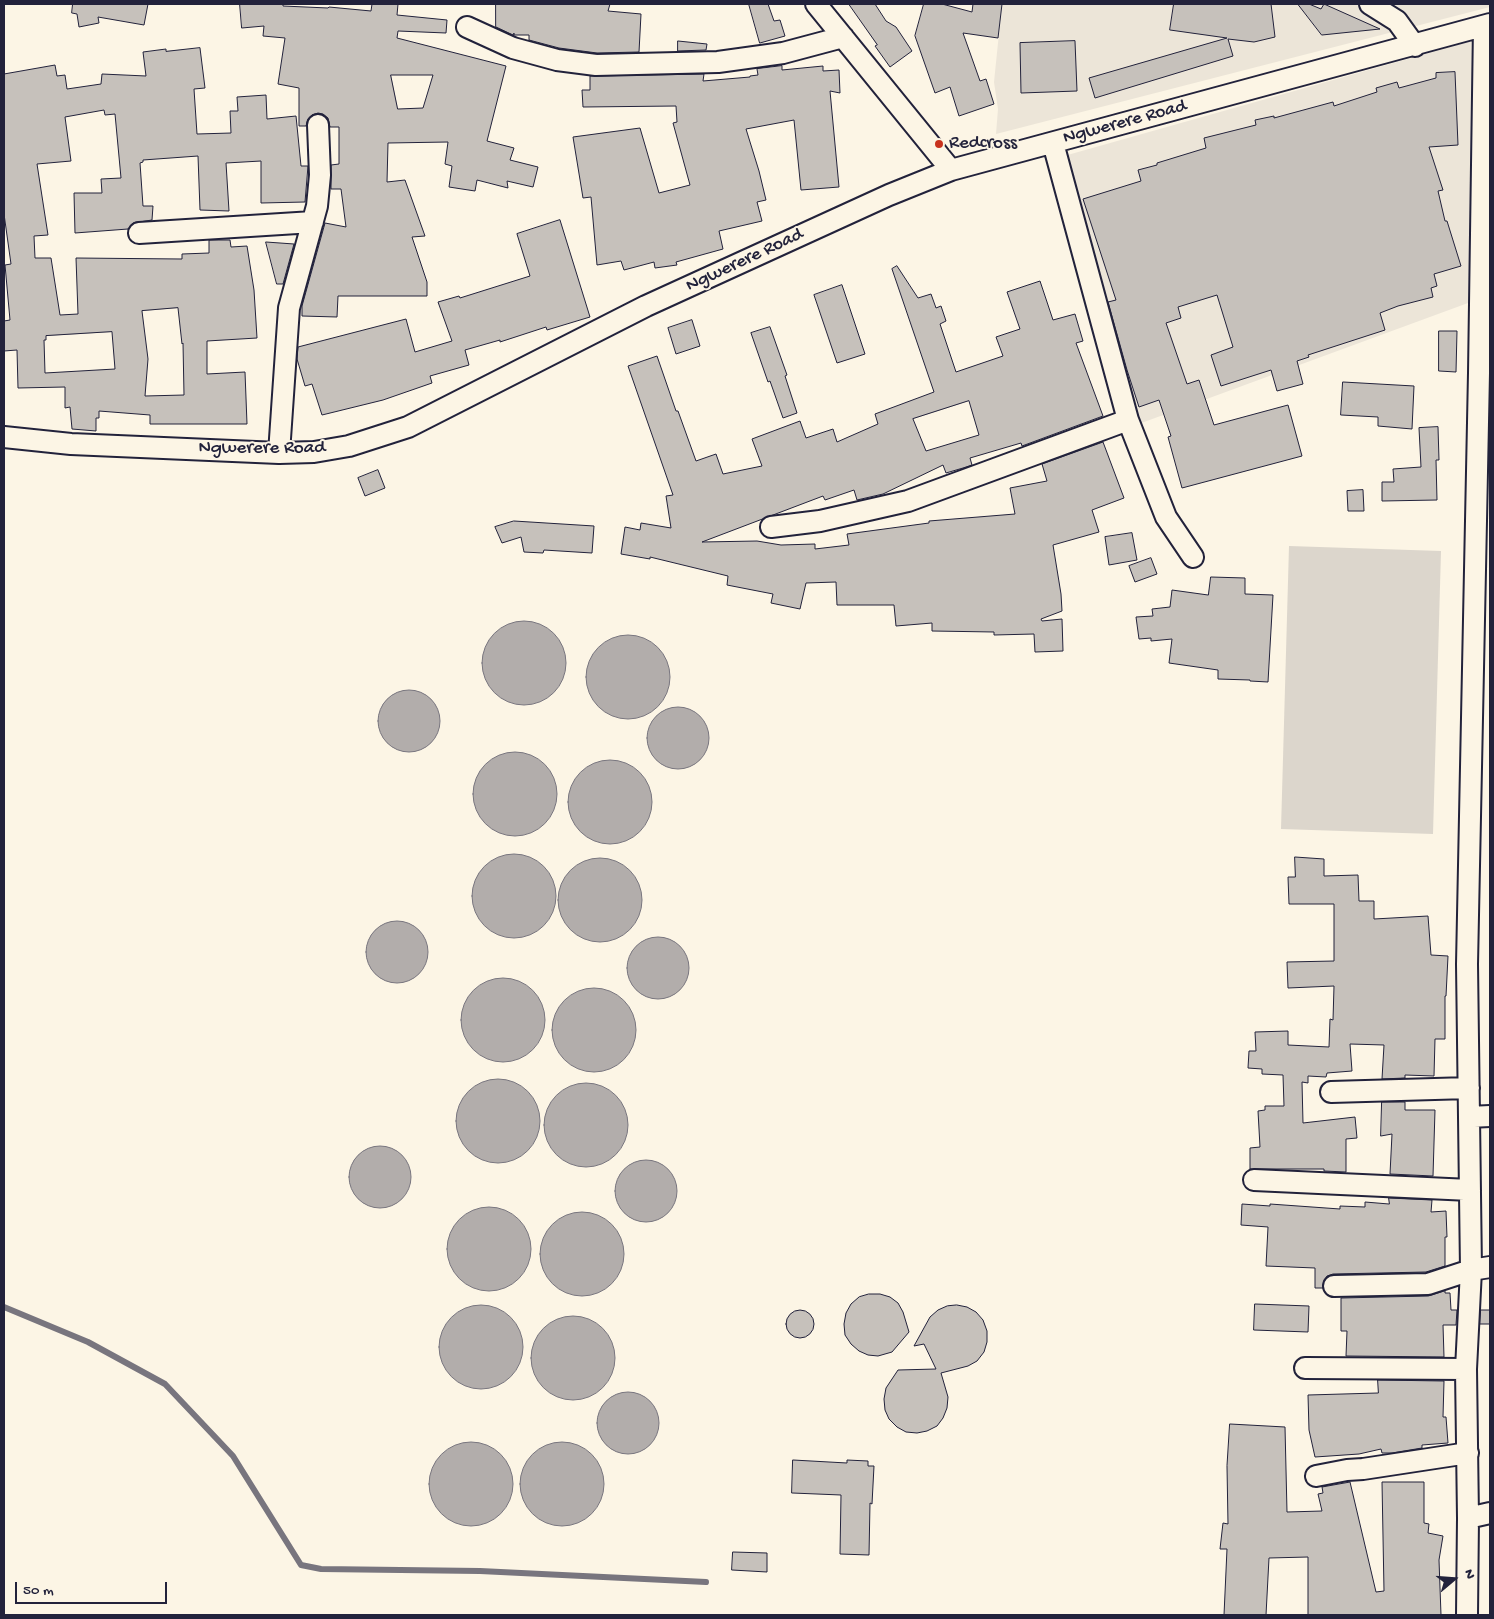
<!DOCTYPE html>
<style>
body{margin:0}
#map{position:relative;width:1494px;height:1619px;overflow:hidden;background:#fcf5e5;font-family:"Gochi Hand",sans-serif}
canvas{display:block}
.frame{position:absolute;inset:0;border:5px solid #22223b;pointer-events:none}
.north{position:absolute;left:1429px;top:1554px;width:50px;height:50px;-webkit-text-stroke:4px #fcf5e5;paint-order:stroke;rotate:72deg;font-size:14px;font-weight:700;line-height:20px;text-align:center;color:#22223b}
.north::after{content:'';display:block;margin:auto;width:18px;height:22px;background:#22223b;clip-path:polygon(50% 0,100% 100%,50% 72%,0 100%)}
.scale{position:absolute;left:15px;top:1582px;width:152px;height:22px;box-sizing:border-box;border:2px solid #22223b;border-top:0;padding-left:6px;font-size:15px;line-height:18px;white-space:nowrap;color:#22223b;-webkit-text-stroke:4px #fcf5e5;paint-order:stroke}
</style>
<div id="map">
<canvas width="1494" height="1619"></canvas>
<div class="frame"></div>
<div class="north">N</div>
<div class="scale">50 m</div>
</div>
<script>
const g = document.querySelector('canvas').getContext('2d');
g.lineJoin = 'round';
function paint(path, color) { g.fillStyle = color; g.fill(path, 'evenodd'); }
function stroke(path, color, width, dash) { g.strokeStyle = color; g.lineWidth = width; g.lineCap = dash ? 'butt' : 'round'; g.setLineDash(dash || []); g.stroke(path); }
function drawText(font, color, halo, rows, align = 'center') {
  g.font = font + ' "Gochi Hand",sans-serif'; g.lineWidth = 4; g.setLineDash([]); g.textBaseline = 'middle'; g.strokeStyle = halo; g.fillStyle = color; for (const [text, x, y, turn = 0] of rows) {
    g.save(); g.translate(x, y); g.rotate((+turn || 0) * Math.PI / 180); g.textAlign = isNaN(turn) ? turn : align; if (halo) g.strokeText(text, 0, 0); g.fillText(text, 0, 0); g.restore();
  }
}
const built = new Path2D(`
 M1002,4H1490V7L996,134L998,109L994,82Z
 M1475,40L1468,303L1136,425L1064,156Z`);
const green = new Path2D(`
 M1289,546L1441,551L1433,834L1281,829Z`);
const water = new Path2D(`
 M482 663a42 42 0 1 1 84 0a42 42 0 1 1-84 0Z
 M586 677a42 42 0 1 1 84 0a42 42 0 1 1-84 0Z
 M378 721a31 31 0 1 1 62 0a31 31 0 1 1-62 0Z
 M647 738a31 31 0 1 1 62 0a31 31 0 1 1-62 0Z
 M473 794a42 42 0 1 1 84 0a42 42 0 1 1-84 0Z
 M568 802a42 42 0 1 1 84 0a42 42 0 1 1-84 0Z
 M472 896a42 42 0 1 1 84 0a42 42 0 1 1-84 0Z
 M558 900a42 42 0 1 1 84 0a42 42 0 1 1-84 0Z
 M366 952a31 31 0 1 1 62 0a31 31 0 1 1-62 0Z
 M627 968a31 31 0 1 1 62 0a31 31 0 1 1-62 0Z
 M461 1020a42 42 0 1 1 84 0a42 42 0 1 1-84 0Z
 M552 1030a42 42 0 1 1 84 0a42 42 0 1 1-84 0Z
 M456 1121a42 42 0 1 1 84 0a42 42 0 1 1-84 0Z
 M544 1125a42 42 0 1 1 84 0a42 42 0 1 1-84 0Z
 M349 1177a31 31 0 1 1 62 0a31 31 0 1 1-62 0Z
 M615 1191a31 31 0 1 1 62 0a31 31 0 1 1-62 0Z
 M447 1249a42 42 0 1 1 84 0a42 42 0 1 1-84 0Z
 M540 1254a42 42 0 1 1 84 0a42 42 0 1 1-84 0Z
 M439 1347a42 42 0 1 1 84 0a42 42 0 1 1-84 0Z
 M531 1358a42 42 0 1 1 84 0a42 42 0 1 1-84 0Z
 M597 1423a31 31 0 1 1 62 0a31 31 0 1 1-62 0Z
 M429 1484a42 42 0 1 1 84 0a42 42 0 1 1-84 0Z
 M520 1484a42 42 0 1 1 84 0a42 42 0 1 1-84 0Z`);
const stream = new Path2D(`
 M4,1307L88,1342L165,1384L233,1456L301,1565L321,1569L480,1571L706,1582`);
const building = new Path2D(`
 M73,4H148L144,25L98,17L99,23L79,27L77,14L72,13Z
 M240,4H283V6L328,8L329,7L371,11L372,4H398L397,15L447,20L446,33L398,31L397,38L506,66L487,141L514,148L510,160L538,167L533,187L507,181L508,188L477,180L475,191L449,187L452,166L445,164L448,142L388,143L387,182L405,180L425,236L412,237L427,282V296H338L337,317L302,316V306L325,223L346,227L341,189H331V165L339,164V127H330L328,118L323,114L318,113L312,115L308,119L306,126H299V88L278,84L285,38L263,36L264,26L242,28ZM391,75H433L423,108L398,109Z
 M496,4H610L608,11L641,14L639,52L597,53L559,48L529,40V35H514V33L513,35L496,27Z
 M749,4H768L774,21L780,20L785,36L760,43Z
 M849,4H875L886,21L896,27L912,51L890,67L875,46L877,45Z
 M924,4H942L972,12L973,4H1002L998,38L963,33L980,81L986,79L994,104L959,116L950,87L935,93L915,36Z
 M1174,4H1271L1275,37L1254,42L1228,39L1233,56L1095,98L1089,78L1227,38L1170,30Z
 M1298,4H1309L1321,9L1324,4L1380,29L1322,35Z
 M678,41L707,44L706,50L678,51Z
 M1075,41L1077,91L1021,93L1020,43Z
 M200,48L205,88L194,89L197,134L231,133L230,111H238L237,97L266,95L267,119L296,116L301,166H308L305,202L261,203V161L226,163L229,211L200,210L198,156L143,160V162L140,163L143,206H153L152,220L133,223L128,229L75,233L74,193H102L101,179L121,178L115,114L105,115L104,110L65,117L71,161L37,164L48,235L34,236L35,258H51L60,315L78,314L76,258L182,259V254L209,253V240H230L231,247L247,246L254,290L257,338L207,341V374L245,372L247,424H150V415L99,411V418H96V431L72,429L70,407L65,408V387L18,388L17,350L4,351V321L10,320L5,265L11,264L4,214V74L55,65L57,76L65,75L67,89L101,84L102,74L146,76L143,52L166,49V51ZM178,308L182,344L183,343L184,395L145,396L148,359L142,311ZM112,332L115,369L45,373L44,340H46V336Z
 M782,66V70L823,66V71L839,70L840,93L830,91L839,187L801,190L794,120L746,129L759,171L766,200L757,202L762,221L719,231L723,249L676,262L677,265L655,268L654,262L624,270L621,261L597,265L591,197L583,198L573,137L640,128L659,193L690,185L673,123L677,122L676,106L583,107L582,90H590V76L704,74L703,81L750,77V76L758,75L757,69Z
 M1455,72L1458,145L1429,147L1443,190L1438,191L1445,221H1447L1461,266L1434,274L1437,286L1431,288L1433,297L1398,306L1380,313L1385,330L1308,355L1309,357L1297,361L1303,384L1277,391L1271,370L1221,386L1211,355L1233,347L1217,295L1178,307L1181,318L1166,323L1187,384L1199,380L1214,425L1288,405L1302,456L1182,488L1168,437L1171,436L1159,400L1139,407L1127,370L1108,302L1116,300L1083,199L1141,181L1138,170L1157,165V163L1206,148L1204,138L1256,125L1255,120L1274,116V118L1333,102L1334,106L1377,92L1376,88L1397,82L1399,88L1436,78V73Z
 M560,220L590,317L547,330L546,327L500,342V340L465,350L469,365L430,376L432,383L383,400L322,415L312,384L305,386L297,359L298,347L406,319L415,352L452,341L438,302L459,296L460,298L530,276L517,234Z
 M266,242L294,244L283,284H277Z
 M897,266L918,298L931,294L936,308L941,306L946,321L940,324L956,372L1003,356L996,337L1020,329L1007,292L1040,281L1053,320L1075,314L1083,341L1076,343L1103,416L1022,446L1021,443L970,458L972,465L963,468L946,473L943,465L883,494L857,500L854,490L825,500L823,496L702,542L757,541L781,545L815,544V549L849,545L847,534L929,523V521L1015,514L1010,488L1047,481L1042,464L1103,442L1124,498L1092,510L1099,532L1053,545L1061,594L1062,611L1041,619L1042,621L1062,619L1063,651L1035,652L1034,634L994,635V632L932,631V623L896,626L894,605H837L836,582L806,583L800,609L771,603L773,594L727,585L728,576L650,557V559L621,554L625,527L640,530L641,523L671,528L666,496L673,495L628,366L657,356L676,411H678L696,461L716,454L723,474L762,466L752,439L800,421L806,438L833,429L837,442L878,424L875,414L934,392L892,269ZM969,401L979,435L926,451L913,419Z
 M842,285L865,354L837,363L814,295Z
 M692,320L700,346L676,354L668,328Z
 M770,327L787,375L785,376L797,413L783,418L770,381L768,382L751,333Z
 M1439,331H1457L1456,372L1439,371Z
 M1343,382L1414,386L1412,429L1378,426V417L1341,415Z
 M1438,427L1439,460H1436L1437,500L1382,501V482H1394L1393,469L1421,467L1419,428Z
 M378,470L385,488L365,496L358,478Z
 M1363,490L1364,511H1348L1347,491Z
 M514,521L594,526L592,553L544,550L543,553L524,552L521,537L502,543L495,527Z
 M1132,533L1137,560L1109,565L1105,537Z
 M1151,558L1157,574L1135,582L1129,566Z
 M1211,577L1245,578V594L1273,595L1268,682L1250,681V680L1218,679V670L1169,663L1172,639L1151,641V638L1139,639L1136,617L1153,616L1152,609L1170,607L1172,590L1208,595Z
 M1295,857L1324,859V876L1358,875L1359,901H1374V919L1428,916L1431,955L1448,956L1446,996H1445V1039H1435L1434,1076L1405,1075V1078L1382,1079L1384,1045L1350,1044L1352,1071L1327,1073L1326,1077L1308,1076V1083L1302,1082L1303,1123L1355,1117L1357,1138L1346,1139V1172L1324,1171V1169H1250V1148L1260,1147L1258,1111L1265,1110V1106H1284L1283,1075L1262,1074V1069L1248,1068L1249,1051H1256L1255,1032L1288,1031V1045L1329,1047L1330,1019L1333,1020L1334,986L1288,988L1287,962L1334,961V904H1289L1288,877H1295Z
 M1382,1102H1405V1110H1435L1433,1176L1390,1174L1392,1134L1381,1136Z
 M1389,1198L1432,1200L1431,1212L1446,1211L1447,1237H1445V1266L1426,1272L1333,1274L1327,1276L1324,1280L1323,1288H1315V1268L1266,1266L1268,1227L1241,1225L1242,1204L1270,1206V1204L1340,1209V1206L1365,1207V1202L1389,1204Z
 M1445,1291V1293H1450L1451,1310H1457L1456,1325H1443L1444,1357L1346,1356L1347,1331H1341V1298L1428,1296Z
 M869,1294H880L890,1297L898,1303L903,1312L909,1332L892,1352L878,1356L868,1355L859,1351L851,1344L845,1335L844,1324L846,1313L851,1304L859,1297Z
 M1255,1304L1309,1306L1308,1332L1254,1330Z
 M957,1305L967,1307L976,1312L983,1320L987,1331V1342L984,1352L977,1361L968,1366L941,1373L948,1397L947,1408L943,1418L937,1426L927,1431L917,1433L906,1432L897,1427L889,1419L885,1410L884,1399L886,1388L898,1370L936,1369L924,1344L914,1346L930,1317L938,1310L947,1306Z
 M1481,1310H1490V1324H1480Z
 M786 1324a14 14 0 1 1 28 0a14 14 0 1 1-28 0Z
 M1378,1380L1444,1381L1443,1417H1446L1448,1443L1422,1445V1448L1392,1453H1382L1381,1449L1359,1454L1315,1457L1309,1430L1308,1395L1378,1393Z
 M1230,1424L1285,1427L1287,1512L1322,1511L1318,1494L1323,1493L1322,1487L1350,1482L1376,1592L1384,1591L1382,1482H1424V1523L1429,1524L1428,1533L1443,1536L1439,1560L1441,1615H1308V1557L1269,1558L1266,1615H1224L1227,1549H1220L1223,1523L1228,1524L1227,1466Z
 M793,1460L847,1463V1460L868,1461V1466H874L872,1504L870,1503L869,1555L840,1554L841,1495L792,1493Z
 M733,1552L767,1553V1572L732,1570Z`);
const minor = new Path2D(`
 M816,4L951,170
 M1370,4L1397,21L1415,46
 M467,27L513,48L557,60L596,65L718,62L783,53L843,37
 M1053,143L1128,420L1166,517L1193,557
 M139,233L313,222
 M4,437L71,444L279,453L314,452L349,446L408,427L646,306L889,195L951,170L1490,24
 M279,453L289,308L317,206L320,175L318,125
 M771,527L820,521L908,501L1128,420
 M1331,1092L1469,1088
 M1469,1117L1490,1116
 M1254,1180L1470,1190
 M1334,1286L1428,1284L1471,1270L1490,1267
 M1305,1368L1466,1369
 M1316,1476L1347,1470L1363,1469L1468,1453
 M1468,1518L1490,1513
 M1467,1615L1468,1518L1466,1369L1471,1270L1467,964L1479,373L1484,26`);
const markers = [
 [939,144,5,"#c8321e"]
];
const streetNames = [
 ["Ngwerere Road",1125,123,-15],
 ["Ngwerere Road",745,261,-25],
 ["Ngwerere Road",262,449]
];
const poiNames = [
 ["Redcross",949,144]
];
paint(built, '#ece5d8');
paint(green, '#dcd6cc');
paint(water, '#b2adab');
stroke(water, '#78757e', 1);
stroke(stream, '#78757e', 6);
paint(building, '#c6c1bb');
stroke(building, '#22223b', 1);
stroke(minor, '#22223b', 24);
stroke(minor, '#fcf5e5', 20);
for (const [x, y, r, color] of markers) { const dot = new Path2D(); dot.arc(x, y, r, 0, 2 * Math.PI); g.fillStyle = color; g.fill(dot); stroke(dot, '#fcf5e5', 2); }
drawText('19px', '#22223b', '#fcf5e5', streetNames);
drawText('19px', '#22223b', '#fcf5e5', poiNames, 'left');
</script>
